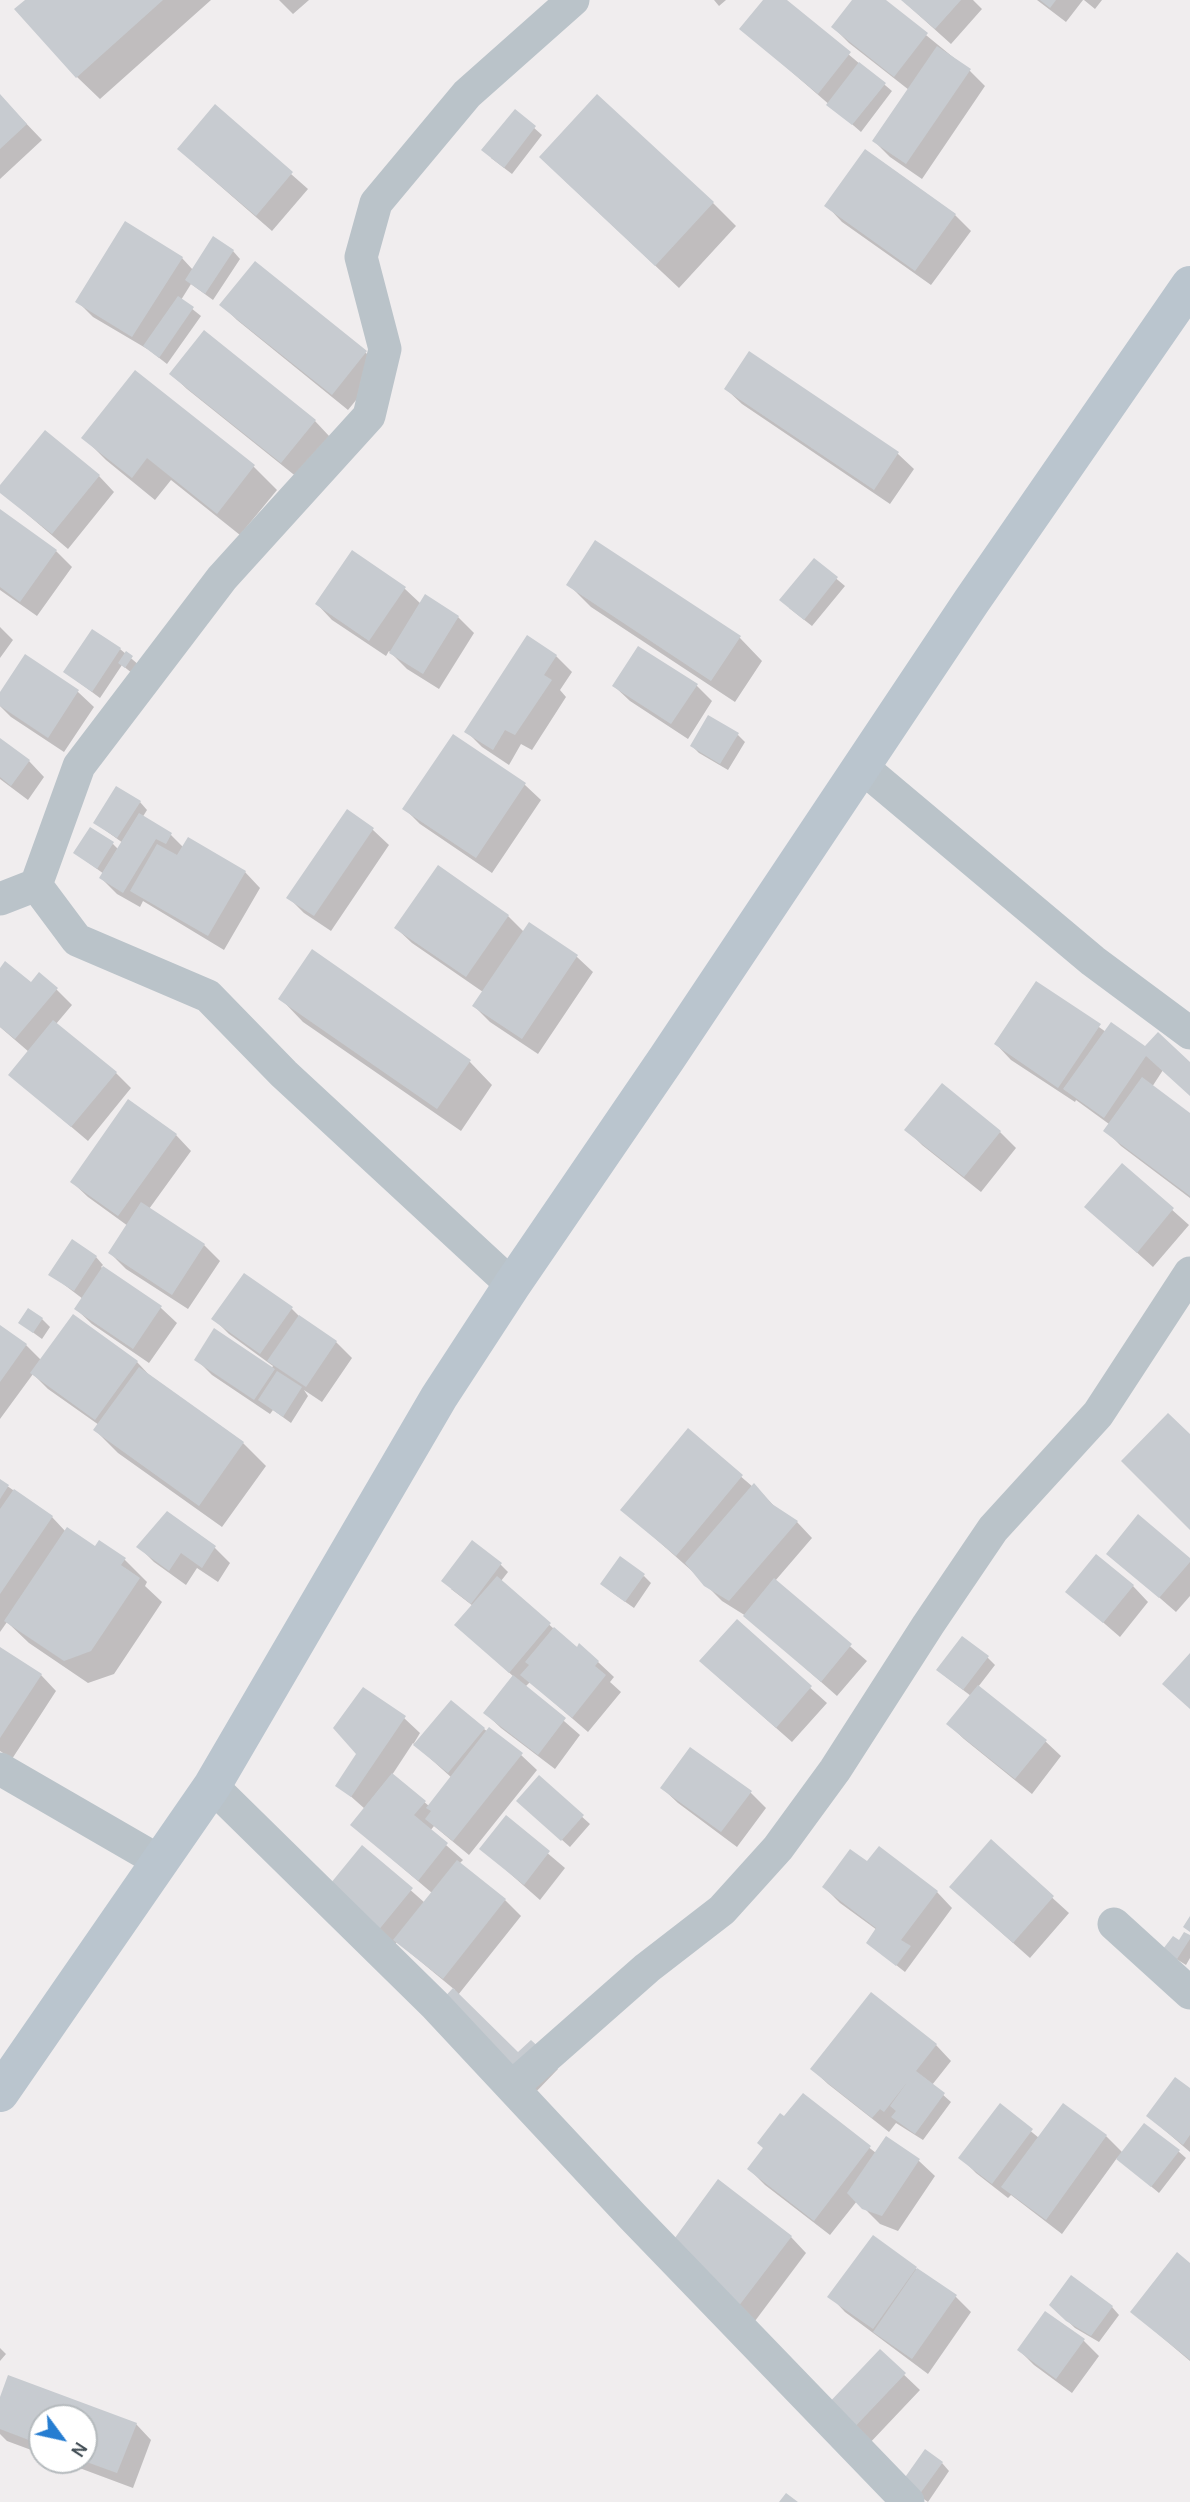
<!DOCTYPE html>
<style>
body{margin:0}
#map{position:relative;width:1190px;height:2502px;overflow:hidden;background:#f0edee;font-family:Karla,sans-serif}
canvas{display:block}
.north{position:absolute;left:28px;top:2404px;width:70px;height:70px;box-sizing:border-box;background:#fff;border:2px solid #b5babd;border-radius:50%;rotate:123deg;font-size:19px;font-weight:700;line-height:28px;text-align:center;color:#475259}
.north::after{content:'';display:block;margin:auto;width:24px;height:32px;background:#267dd1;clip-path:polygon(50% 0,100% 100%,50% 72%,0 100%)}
</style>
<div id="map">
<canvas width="1190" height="2502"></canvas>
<div class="north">N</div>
</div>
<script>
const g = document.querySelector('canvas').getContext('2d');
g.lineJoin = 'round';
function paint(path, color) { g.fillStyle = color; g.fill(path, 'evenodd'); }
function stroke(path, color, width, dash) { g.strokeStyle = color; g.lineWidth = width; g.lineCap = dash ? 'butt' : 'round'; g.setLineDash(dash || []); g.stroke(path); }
const shadow = new Path2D(`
 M27,0H211L100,99L77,77Z
 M279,0H309L293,14Z
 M714,0H726L719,6Z
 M765,0H784L892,91L861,132L742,29Z
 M855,0H883L970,71L985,86L922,179L890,157L874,141L909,90L849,43L833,27Z
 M902,0H973L982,9L951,44Z
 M1037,0H1083L1066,22Z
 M1084,0H1102L1095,9Z
 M0,96L42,140L0,179Z
 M215,107L308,189L272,231L195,164Z
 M515,111L542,135L512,174L491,158Z
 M564,180L713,203L736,226L679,288Z
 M827,206L955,215L971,231L931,285L842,222Z
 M233,251L240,259L213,300L191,284L181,300L201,316L167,364L149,350L93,317L77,301L182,258L193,270Z
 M255,263L366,353L382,368L348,410L237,320L222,305Z
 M750,354L898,454L914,469L890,504L742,404L726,389Z
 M135,373L254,467L277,490L240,535L171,480L155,500L106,460L83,437Z
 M171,374L315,421L330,437L298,478L187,389Z
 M99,476L114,492L68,549L0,491V488Z
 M0,512L56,551L72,567L37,616L0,590Z
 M352,552L405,589L421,604L458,617L474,633L439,689L407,669L389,651L386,656L332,620L317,604Z
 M814,560L845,586L812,626L789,608Z
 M568,584L740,638L762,661L735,702L591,607Z
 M0,627L13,640L0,658Z
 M527,637L556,656L572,672L560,690L566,697L532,750L521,744L509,765L482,747L466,731Z
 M120,649L139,665L133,674L122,665L100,698L65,672Z
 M26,657L78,692L94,707L64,752L11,717L0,706V695Z
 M696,685L712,701L688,739L630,701L614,686Z
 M738,735L745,742L728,770L699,753L692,746Z
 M453,736L525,785L541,800L492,873L420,824L405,809Z
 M0,740L29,761L44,777L28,800L0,779Z
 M140,802L147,810L142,818L171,835L183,847L245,872L260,888L224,950L143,901L140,907L117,894L101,878L104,874L75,853L113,844L119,850L123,843L95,823Z
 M347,812L373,830L389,845L331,931L304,913L289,898Z
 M439,868L508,916L524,932L577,957L593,972L538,1054L490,1022L474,1006L483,992L412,943L396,928Z
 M0,970L31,985L56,989L72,1005L56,1024L116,1073L131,1088L88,1141L10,1075L29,1052L0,1027Z
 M1037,983L1106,1032L1190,1064V1095L1163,1070L1152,1087L1190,1115V1198L1121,1146L1105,1130L1109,1124L1076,1100L1075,1102L1011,1060L996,1044Z
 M281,999L470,1062L492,1085L461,1131L303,1022Z
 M942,1085L1000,1132L1016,1148L981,1192L922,1145L906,1129Z
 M176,1135L191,1151L149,1209L204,1245L220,1261L188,1309L126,1269L110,1253L128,1226L88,1197L72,1182Z
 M1122,1165L1189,1225L1153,1267L1086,1207Z
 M96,1257L103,1265L101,1267L161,1308L177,1323L149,1363L92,1324L76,1309L83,1299L50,1274Z
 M292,1309L302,1319L336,1342L352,1358L322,1402L304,1390L308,1396L291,1423L273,1410L270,1414L212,1375L196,1359L271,1369L273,1366L229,1334L214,1319Z
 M42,1319L50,1327L42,1339L20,1323Z
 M0,1327L26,1345L41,1360L137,1362L152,1378L243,1443L266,1466L222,1527L118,1453L95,1430L99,1425L48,1389L33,1374L0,1419Z
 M688,1431L753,1487L754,1485L777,1509L797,1522L812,1538L775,1581L867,1661L837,1696L746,1616L722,1601L692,1571L622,1509Z
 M0,1481L52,1517L66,1532L96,1549L124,1559L147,1582L145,1586L162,1602L114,1674L88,1683L29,1643L7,1622L0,1632Z
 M139,1547L215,1548L230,1563L218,1582L197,1568L186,1585L154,1562Z
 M1108,1553L1190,1560V1596L1176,1612Z
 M500,1564L508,1572L501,1581L564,1638L598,1662L614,1677L610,1682L621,1692L588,1732L530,1682L525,1687L580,1735L555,1769L501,1728L485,1713L514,1677L457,1625L473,1606L451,1589Z
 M644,1576L651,1583L634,1608L610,1591Z
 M1133,1586L1148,1602L1120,1637L1068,1592Z
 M737,1622L827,1703L792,1742L717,1676Z
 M0,1649L41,1675L56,1691L12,1759L0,1751Z
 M987,1657L995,1665L978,1687L1045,1741L1061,1756L1032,1794L964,1739L948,1724L971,1696L946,1677Z
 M404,1718L420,1733L414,1743L416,1745L484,1729L521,1755L537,1770L469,1855L434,1826L430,1831L463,1860L459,1864L505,1900L521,1916L458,1995L518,2055L531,2042L558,2069L532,2096L440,2004L455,1990L397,1942L393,1947L344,1904L362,1847L425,1903L432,1893L352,1825L365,1809L338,1785ZM413,1743L452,1778L429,1806L392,1775Z
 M539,1778L590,1824L570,1847L526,1808Z
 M662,1788L750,1792L766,1808L737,1847L678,1803Z
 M506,1818L565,1868L540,1900L482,1849Z
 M991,1842L1069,1913L1030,1958L967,1902Z
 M868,1864L937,1892L952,1908L905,1972L868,1943L877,1930L840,1903L824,1887Z
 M1190,1937V1958L1186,1965L1173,1957L1180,1942Z
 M936,2045L951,2061L932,2085L951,2102L923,2140L896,2123L889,2132L828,2084L812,2069Z
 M1190,2091V2152L1148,2116Z
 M803,2096L876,2153L886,2138L919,2161L935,2176L898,2231L880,2224L857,2201L830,2235L765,2185L749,2169Z
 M1063,2105L1106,2136L1123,2153L1178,2151L1186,2158L1159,2193L1117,2158L1062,2234L1011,2195L1008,2198L976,2173L960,2157L1000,2106L1039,2138Z
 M791,2237L806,2253L755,2321L687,2262Z
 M1190,2265V2361L1132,2312Z
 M915,2268L956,2297L971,2312L928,2374L845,2312L830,2296Z
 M1112,2307L1119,2315L1099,2342L1075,2328L1059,2313Z
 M1045,2313L1084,2341L1099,2356L1072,2393L1034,2365L1019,2350Z
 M0,2348L6,2354L0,2361Z
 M880,2352L920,2390L867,2446L842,2424Z
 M0,2402L136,2424L151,2440L133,2488L58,2460H84V2418H42V2454L7,2441L0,2434Z
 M942,2463L949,2471L928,2502L911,2490Z`);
const building = new Path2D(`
 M25,0H163L76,78L14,9Z
 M763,0H787L851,52L818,94L739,29Z
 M852,0H886L928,33L894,77L831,27Z
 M901,0H961L935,29Z
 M1040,0H1056L1050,8Z
 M937,46L971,69L906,164L872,141Z
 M859,62L886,83L852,125L826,105Z
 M0,94L27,124L0,149Z
 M597,94L714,202L655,266L539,157Z
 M215,104L293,172L256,216L177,149Z
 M515,109L536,126L504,168L481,150Z
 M865,149L956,214L915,271L824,206Z
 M125,221L183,257L132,337L75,302Z
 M213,236L234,250L205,294L185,280Z
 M255,261L367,351L332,395L219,305Z
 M178,296L194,307L159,358L143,346Z
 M204,330L316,420L281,463L169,374Z
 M749,351L899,452L874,490L724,389Z
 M135,370L255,465L217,514L147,458L132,478L81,438Z
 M45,430L100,475L52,534L0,493V485Z
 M0,509L57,550L20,602L0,587Z
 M595,540L741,636L711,681L566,585Z
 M352,550L406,587L369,641L315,604Z
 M814,558L838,577L804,620L779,600Z
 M425,594L459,616L423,674L389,653Z
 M92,629L121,648L92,692L63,672Z
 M527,635L557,655L544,675L552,680L515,735L505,730L493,750L464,732Z
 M638,646L698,684L671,724L612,686Z
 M126,651L133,656L125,668L118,663Z
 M25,654L79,690L48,738L0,706V692Z
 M708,715L739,733L720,764L690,746Z
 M453,734L526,783L476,858L402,809Z
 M0,738L30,760L11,786L0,777Z
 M116,786L141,801L117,838L93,823Z
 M347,809L374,828L314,916L286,898Z
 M139,813L172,833L166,844L156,839L123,893L99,878Z
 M90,827L114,842L97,869L73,853Z
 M188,837L246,871L208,936L130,891L157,844L177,855Z
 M438,865L509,915L466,977L394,928Z
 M529,922L578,955L522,1039L472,1006Z
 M312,949L471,1060L437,1109L278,999Z
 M5,961L31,982L39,972L58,988L15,1039L0,1027V968Z
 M1036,981L1101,1024L1058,1088L994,1044Z
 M53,1020L117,1072L71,1127L8,1075Z
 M1111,1022L1145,1046L1158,1032L1190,1062V1096L1146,1056L1104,1118L1063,1089Z
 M1142,1077L1190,1113V1196L1103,1131Z
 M942,1083L1001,1131L964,1177L904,1130Z
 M128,1099L177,1134L118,1216L70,1182Z
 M1122,1163L1174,1208L1137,1253L1084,1207Z
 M141,1202L205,1244L172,1295L108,1253Z
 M72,1239L97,1256L74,1291L48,1275Z
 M103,1266L162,1306L133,1349L74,1309Z
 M244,1273L293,1307L260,1354L211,1319Z
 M28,1308L43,1318L33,1333L18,1323Z
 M73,1314L138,1361L95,1420L30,1373Z
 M299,1315L337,1341L306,1387L267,1361Z
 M0,1325L27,1344L0,1382Z
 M214,1328L275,1369L254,1400L194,1360Z
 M139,1367L244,1442L199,1506L93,1430Z
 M277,1371L302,1387L283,1417L258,1400Z
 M1168,1413L1190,1434V1530L1121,1461Z
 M688,1428L743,1475L676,1556L620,1510Z
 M0,1479L9,1485L0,1499Z
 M754,1483L772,1504L798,1521L729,1601L704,1586L685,1563Z
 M14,1489L53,1516L0,1594V1509Z
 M167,1511L216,1546L202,1568L181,1553L169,1571L136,1547Z
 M1138,1514L1190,1558V1562L1159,1598L1106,1554Z
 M67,1527L95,1546L99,1540L126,1558L121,1565L140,1578L91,1651L64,1661L4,1621Z
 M472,1540L502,1563L471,1604L441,1581Z
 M1096,1554L1134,1585L1103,1623L1065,1592Z
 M620,1556L645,1574L625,1602L600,1584Z
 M497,1576L551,1623L509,1673L454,1625Z
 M774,1578L852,1644L821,1682L743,1616Z
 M737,1619L812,1686L776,1728L699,1661Z
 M554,1627L577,1647L579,1643L599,1661L595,1666L606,1675L572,1718L520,1675L529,1665L525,1662Z
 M962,1636L989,1656L963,1690L936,1670Z
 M0,1647L42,1674L0,1738Z
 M1190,1653V1709L1162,1684Z
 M513,1675L566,1718L538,1755L483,1713Z
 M978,1685L1047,1740L1015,1779L946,1724Z
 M363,1687L406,1716L351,1797L335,1786L356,1754L333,1728Z
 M451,1700L485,1728L448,1773L413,1745Z
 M489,1727L523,1753L453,1841L425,1819L431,1811L426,1808Z
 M690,1747L752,1791L721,1832L660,1788Z
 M392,1773L426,1801L414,1815L448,1843L418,1881L350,1825Z
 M539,1775L584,1815L561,1841L516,1801Z
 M506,1815L550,1851L524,1885L479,1849Z
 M991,1839L1054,1896L1013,1943L949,1887Z
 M362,1845L413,1888L377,1932L326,1889Z
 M879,1846L938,1891L901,1940L911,1946L896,1966L866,1943L876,1928L822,1887L850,1849L867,1861Z
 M457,1860L506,1899L443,1979L393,1940Z
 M1190,1916V1932L1183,1927Z
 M1184,1932L1190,1935V1939L1177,1959L1163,1949L1173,1936L1179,1940Z
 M453,1988L518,2052L531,2040L544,2052L515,2082L438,2004Z
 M871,1992L937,2044L916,2071L945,2093L915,2134L891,2117L896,2111L890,2106L908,2081L884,2112L880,2109L872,2118L810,2069Z
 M1175,2077L1190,2088V2135L1183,2145L1146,2116Z
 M803,2093L871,2146L814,2221L747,2169L763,2148L757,2143L780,2113L784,2116Z
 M1000,2103L1033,2129L992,2184L958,2158Z
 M1063,2103L1107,2135L1046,2220L1001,2187Z
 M1144,2123L1180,2150L1151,2187L1116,2159Z
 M886,2136L920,2159L882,2216L862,2209L847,2193Z
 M718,2179L792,2236L738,2307L669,2246Z
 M873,2235L917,2267L873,2329L827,2297Z
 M1177,2252L1190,2263V2360L1130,2312Z
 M917,2268L957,2295L912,2359L873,2332Z
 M1071,2275L1113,2306L1091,2336L1066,2321L1049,2305Z
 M1045,2311L1085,2339L1056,2379L1017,2350Z
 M880,2349L906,2373L850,2432L824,2408Z
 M8,2375L137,2423L117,2473L84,2461V2418H42V2445L0,2429V2397Z
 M925,2449L943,2462L919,2495L901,2483Z
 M786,2493L798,2502H779Z`);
const street = new Path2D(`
 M862,767L1093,961L1190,1033
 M0,899L36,885
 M512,1285L284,1074L208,996L77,940L36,885L79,766L222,578L369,416L385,349L361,257L376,203L467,94L573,0
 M0,1769L159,1861
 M212,1786L435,2005L633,2217L908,2502
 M1114,1924L1190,1993
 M513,2086L647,1968L722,1910L778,1848L835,1770L928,1625L993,1529L1098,1414L1190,1273`);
const secondary = new Path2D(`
 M0,2093L212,1786L439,1397L512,1285L667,1058L971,602L1190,285`);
paint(shadow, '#0003');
paint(building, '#c7cbd0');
stroke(street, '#bac3c9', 33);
stroke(secondary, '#bac5ce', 38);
</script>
